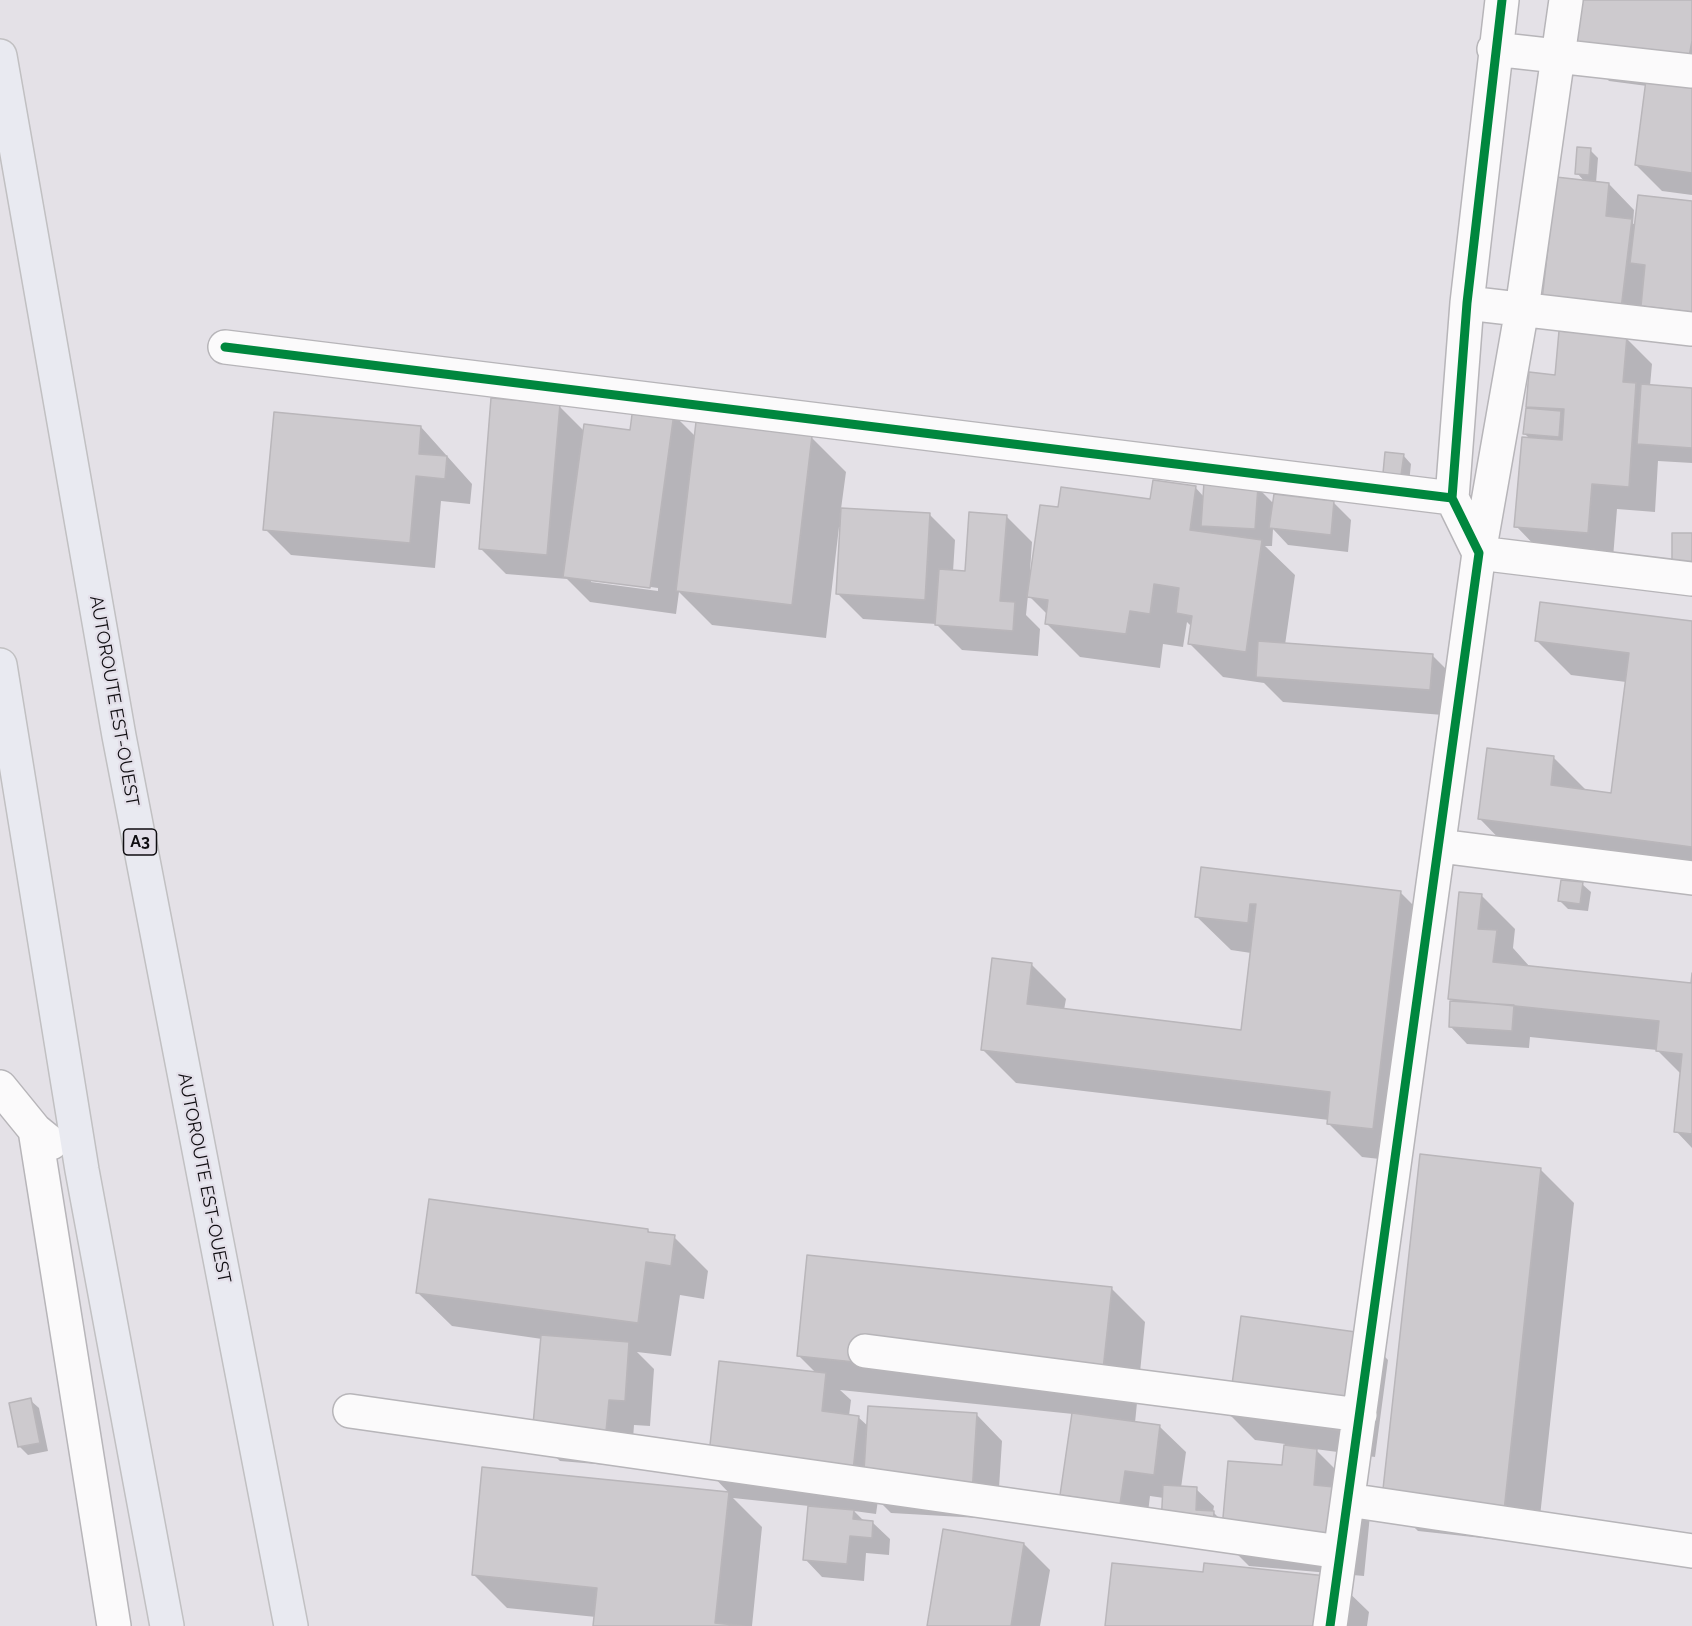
<!DOCTYPE html>
<style>
body{margin:0}
canvas{display:block;background:#e4e1e7}
</style>
<canvas width="1692" height="1626"></canvas>
<script>
const g = document.querySelector('canvas').getContext('2d');
g.lineJoin = 'round';
function paint(path, color) { g.fillStyle = color; g.fill(path, 'evenodd'); }
function stroke(path, color, width, dash) { g.strokeStyle = color; g.lineWidth = width; g.lineCap = dash ? 'butt' : 'round'; g.setLineDash(dash || []); g.stroke(path); }
function drawText(font, color, halo, rows, align = 'center') {
  g.font = font + ' Raleway,sans-serif'; g.lineWidth = 4.5; g.setLineDash([]); g.textBaseline = 'middle'; g.strokeStyle = halo; g.fillStyle = color; for (const [text, x, y, turn = 0] of rows) {
    g.save(); g.translate(x, y); g.rotate((+turn || 0) * Math.PI / 180); g.textAlign = isNaN(turn) ? turn : align; if (halo) g.strokeText(text, 0, 0); g.fillText(text, 0, 0); g.restore();
  }
}
const shadow = new Path2D(`
 M1692,0V195L1662,191L1636,165L1647,86L1609,81L1575,47Z
 M1590,150L1598,158L1596,183L1609,184L1634,210L1633,224L1692,203V341L1570,325L1585,182L1577,173Z
 M1626,338L1652,364L1650,386L1692,389V463L1658,461L1655,512L1617,509L1613,558L1541,552L1516,526L1530,439L1525,434L1532,411L1528,406L1556,376Z
 M559,406L584,431L631,432L673,414L696,437L812,438L846,472L841,509L929,514L955,540L953,572L966,573L1006,516L1032,542L1030,571H1032L1059,509L1152,501L1195,487L1204,497L1257,487L1274,504L1334,503L1351,520L1348,552L1288,545L1273,529L1272,546H1265L1295,575L1285,645L1433,656L1458,681L1455,716L1283,702L1264,683L1223,677L1189,643L1192,627L1187,622L1183,647L1163,644L1160,668L1080,657L1046,623L1048,615L1028,595L1026,615L1040,629L1038,656L962,650L936,624L863,619L837,593L842,527H839L826,638L712,625L679,592L676,614L590,602L567,579L506,574L480,548ZM591,579L658,588V591L591,582Z
 M421,427L472,484L470,504L441,501L435,568L291,555L265,529Z
 M1403,455L1411,464L1409,483L1384,473Z
 M1692,622V875L1513,853L1480,819L1553,757L1587,791L1612,794L1626,682L1571,675L1537,641Z
 M1203,869L1400,892L1434,926L1406,1162L1362,1157L1328,1123L1329,1120L1016,1083L982,1049L1032,965L1066,999L1064,1010L1242,1031L1251,953L1231,950L1197,917Z
 M1582,884L1591,892L1588,911L1568,909L1560,901Z
 M1481,895L1515,929L1513,948L1530,967L1692,984V1148L1676,1131L1682,1075L1657,1050L1530,1037L1529,1048L1467,1044L1450,1026L1455,1003L1450,998Z
 M1540,1169L1574,1203L1537,1544L1418,1531L1384,1498Z
 M647,1230L651,1233L674,1237L708,1271L704,1299L680,1295L671,1356L637,1352L654,1369L650,1426L634,1425L631,1467L560,1461L534,1436L542,1339L452,1326L418,1293Z
 M1111,1288L1145,1322L1135,1423L1160,1427L1186,1452L1181,1488L1196,1489L1214,1506L1213,1512L1224,1523L1284,1467L1285,1444L1255,1440L1230,1415L1363,1334L1388,1360L1375,1457L1315,1449L1342,1476L1370,1515L1364,1576L1249,1566L1229,1546L1164,1498L1150,1496L1146,1529L1087,1521L1062,1495L1073,1414L840,1390L851,1400L849,1416L858,1417L869,1427L977,1415L1002,1441L997,1519L891,1513L878,1500L876,1514L854,1511L864,1521L872,1522L890,1539L889,1555L866,1553L864,1581L822,1577L805,1559L809,1506L733,1498L762,1527L752,1626H595L596,1617L507,1608L473,1574L484,1469L729,1493L709,1472L817,1374L798,1355Z
 M30,1400L39,1408L48,1451L28,1455L19,1446Z
 M1024,1544L1050,1570L1040,1626H928Z
 M1204,1574L1335,1579L1369,1612L1367,1626H1107Z`);
const building = new Path2D(`
 M1580,0H1692V41L1688,62L1574,48Z
 M1646,80L1692,86V173L1635,165Z
 M1577,147L1591,148L1589,175L1575,174Z
 M1556,177L1609,183L1606,216L1632,219L1621,309L1542,300Z
 M1638,195L1692,201V312L1641,306L1645,265L1630,263Z
 M1559,331L1627,336L1623,382L1636,383L1629,487L1592,484L1588,533L1514,527L1522,437L1562,440L1564,409L1526,407L1529,372L1555,375Z
 M1641,384L1692,388V448L1637,444Z
 M491,398L560,404L547,555L479,549Z
 M633,407L674,413L650,588L563,577L584,424L630,430Z
 M1526,408L1561,411L1559,437L1523,434Z
 M274,412L421,426L419,454L447,456L445,479L416,476L410,543L263,530Z
 M696,422L812,436L792,605L676,591Z
 M1385,452L1404,454L1401,475L1383,473Z
 M1153,480L1196,486L1190,530L1262,540L1246,652L1188,644L1192,616L1176,613L1179,588L1154,584L1150,614L1130,611L1126,634L1045,624L1048,600L1027,597L1040,505L1058,507L1061,487L1150,499Z
 M1204,482L1258,486L1255,529L1201,526Z
 M1274,494L1334,501L1331,535L1269,528Z
 M841,508L930,513L925,600L836,594Z
 M969,512L1007,515L1000,601L1015,602L1013,631L935,625L939,569L965,571Z
 M1672,533H1692V569H1672Z
 M1540,602L1692,621V847L1478,819L1487,748L1554,756L1551,785L1611,793L1629,653L1535,641Z
 M1258,641L1433,654L1430,690L1256,677Z
 M1201,867L1401,891L1373,1129L1327,1124L1330,1092L981,1050L992,958L1032,963L1027,1004L1241,1030L1256,904H1250L1248,923L1195,917Z
 M1561,880L1583,882L1580,904L1558,901Z
 M1459,892L1482,894L1478,929L1497,930L1493,962L1691,983L1692,973V1134L1674,1132L1682,1054L1656,1051L1659,1021L1448,999Z
 M1450,1001L1514,1005L1512,1031L1449,1027Z
 M1420,1154L1541,1168L1504,1511L1382,1498Z
 M429,1199L648,1229V1232L675,1235L671,1266L646,1262L638,1323L416,1293Z
 M807,1255L1112,1287L1101,1388L797,1356Z
 M1241,1316L1363,1333L1350,1432L1228,1415Z
 M541,1335L629,1342L625,1401L609,1400L605,1442L532,1436Z
 M719,1361L826,1373L822,1411L859,1416L851,1489L707,1473Z
 M31,1398L40,1443L18,1447L9,1403Z
 M868,1406L977,1413L972,1494L863,1487Z
 M1072,1413L1160,1425L1154,1475L1125,1471L1120,1504L1060,1495Z
 M1284,1445L1317,1449L1314,1485L1344,1488L1338,1551L1221,1540L1228,1461L1282,1465Z
 M482,1467L729,1492L715,1623L744,1626H593L597,1588L472,1575Z
 M1163,1485L1197,1487L1196,1510L1214,1511L1213,1530L1161,1527Z
 M808,1506L854,1510L853,1519L873,1521L872,1538L850,1536L847,1564L803,1560Z
 M943,1529L1024,1543L1011,1626H927Z
 M1112,1563L1203,1572L1204,1563L1336,1577L1331,1626H1105Z`);
const minor = new Path2D(`
 M1566,0L1522,309L1479,553L1692,579
 M1494,49L1692,71
 M1467,303L1692,329
 M225,347L1452,498
 M1440,846L1692,878
 M0,1087L35,1130L51,1143
 M35,1130L114,1626
 M865,1351L1360,1415
 M350,1411L1340,1552
 M1348,1500L1692,1551
 M1330,1626L1479,553L1452,498L1467,303L1502,0`);
const highway = new Path2D(`
 M0,56L119,736L291,1626
 M0,665L82,1170L167,1626`);
const cycleway = new Path2D(`
 M225,347L1452,498
 M1330,1626L1479,553L1452,498L1467,303L1502,0`);
const shields = [
 [140,842,33]
];
const shieldNames = [
 ["A3",140,842]
];
const streetNames = [
 ["AUTOROUTE EST-OUEST",114,701,80],
 ["AUTOROUTE EST-OUEST",204,1178,79]
];
paint(shadow, '#0003');
paint(building, '#cdcace');
stroke(building, '#b9b6ba', 1.5);
stroke(minor, '#b7b5b9', 36);
stroke(highway, '#c1c0c2', 36);
stroke(minor, '#fbfafb', 33);
stroke(highway, '#e9eaf1', 33);
stroke(cycleway, '#00873e', 9);
for (const [x, y, w] of shields) { const box = new Path2D(); box.roundRect(x - w / 2, y - 13, w, 26, 4.5); g.fillStyle = '#e3dfe9'; g.fill(box); stroke(box, '#0f0d11', 1.5); }
drawText('bold 16px', '#0f0d11', null, shieldNames);
drawText('18px', '#0f0d11', '#e3dfe9', streetNames);
</script>
